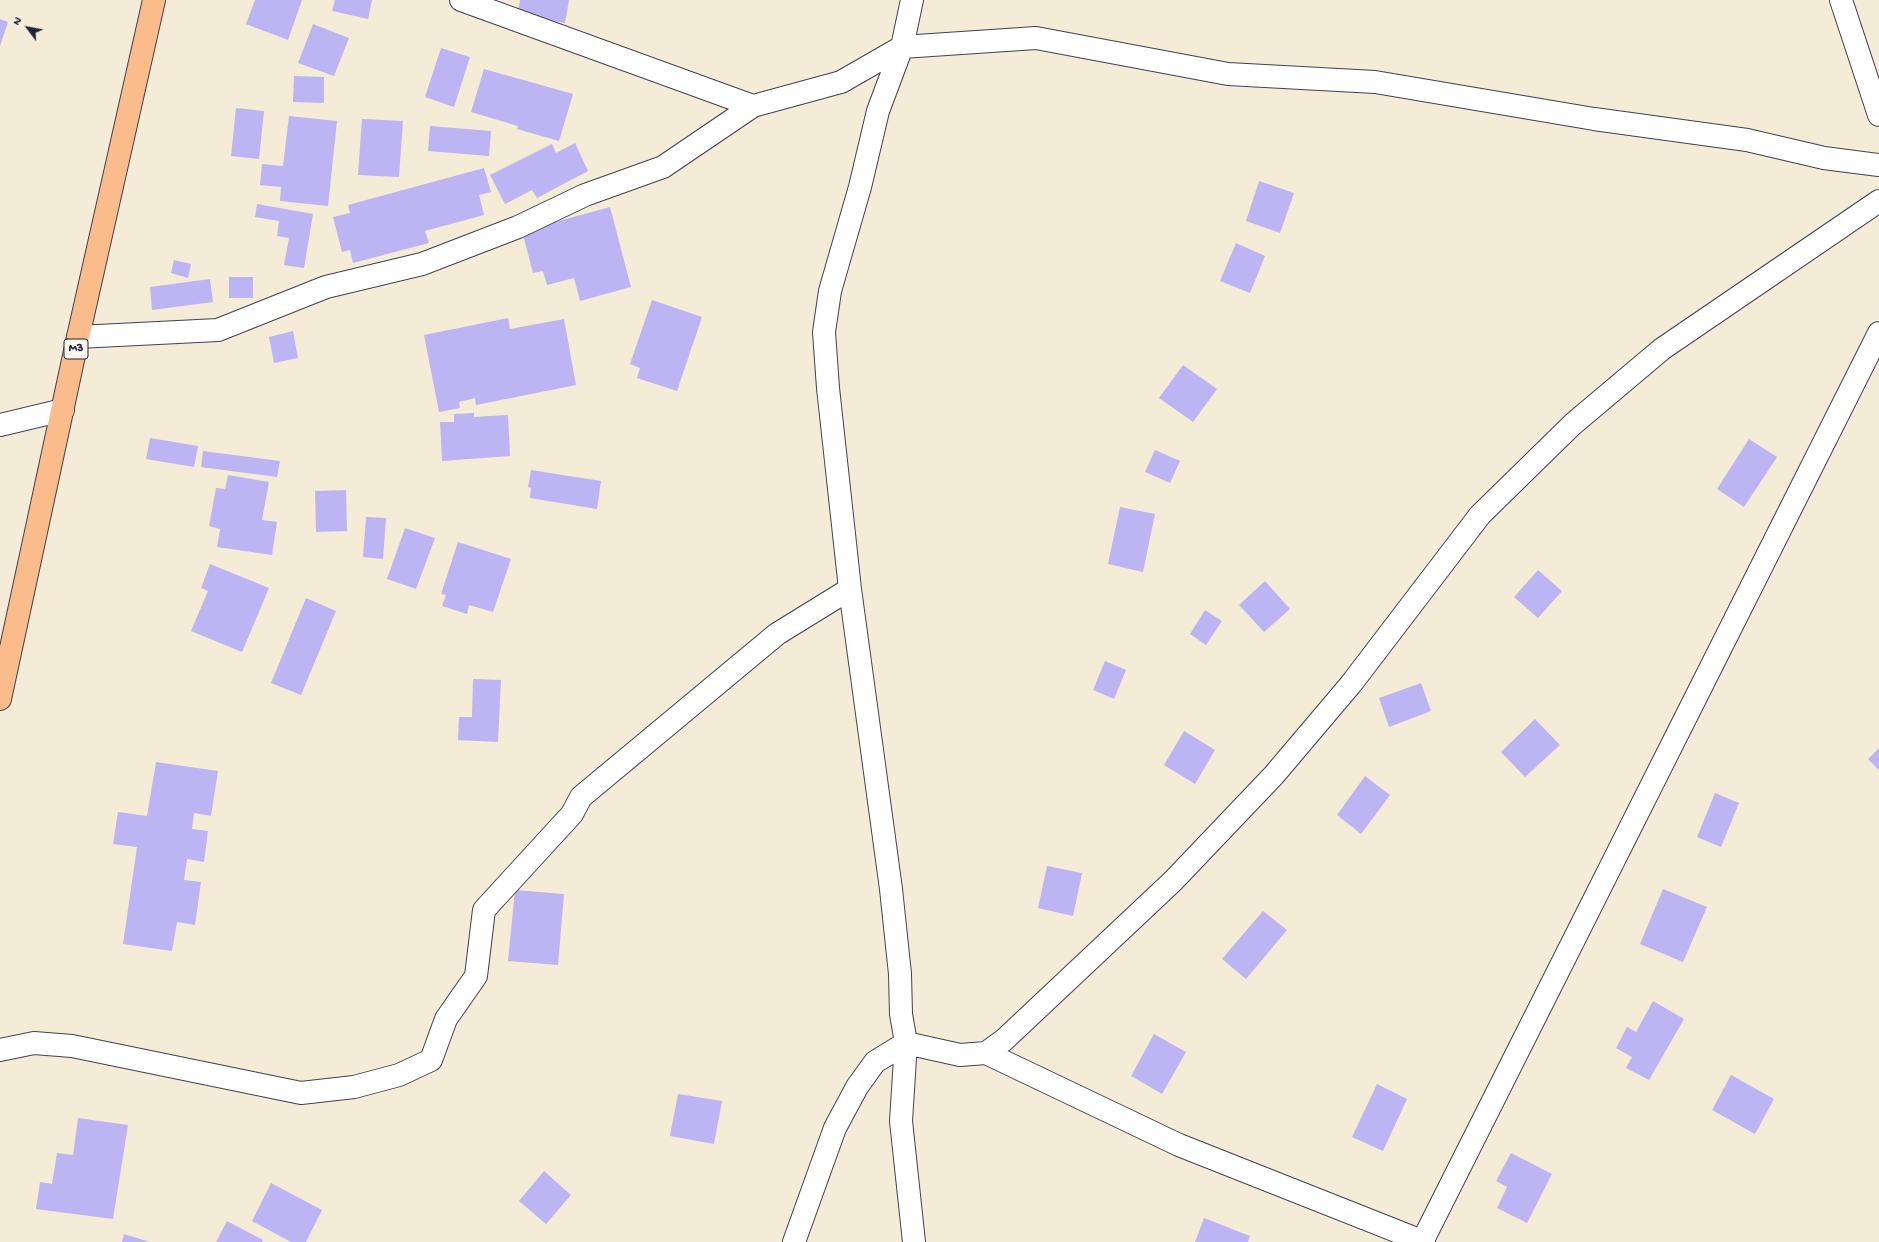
<!DOCTYPE html>
<style>
body{margin:0}
#map{position:relative;width:1879px;height:1242px;overflow:hidden;background:#f4ecd6;font-family:"Gochi Hand",sans-serif}
canvas{display:block}
.north{position:absolute;left:8px;top:8px;width:40px;height:40px;-webkit-text-stroke:3px #fbf7ec;paint-order:stroke;rotate:302deg;font-size:11px;font-weight:700;line-height:16px;text-align:center;color:#22223b}
.north::after{content:'';display:block;margin:auto;width:14px;height:18px;background:#22223b;clip-path:polygon(50% 0,100% 100%,50% 72%,0 100%)}
</style>
<div id="map">
<canvas width="1879" height="1242"></canvas>
<div class="north">N</div>
</div>
<script>
const g = document.querySelector('canvas').getContext('2d');
g.lineJoin = 'round';
function paint(path, color) { g.fillStyle = color; g.fill(path, 'evenodd'); }
function stroke(path, color, width, dash) { g.strokeStyle = color; g.lineWidth = width; g.lineCap = dash ? 'butt' : 'round'; g.setLineDash(dash || []); g.stroke(path); }
function drawText(font, color, halo, rows, align = 'center') {
  g.font = font + ' "Gochi Hand",sans-serif'; g.lineWidth = 3; g.setLineDash([]); g.textBaseline = 'middle'; g.strokeStyle = halo; g.fillStyle = color; for (const [text, x, y, turn = 0] of rows) {
    g.save(); g.translate(x, y); g.rotate((+turn || 0) * Math.PI / 180); g.textAlign = isNaN(turn) ? turn : align; if (halo) g.strokeText(text, 0, 0); g.fillText(text, 0, 0); g.restore();
  }
}
const building = new Path2D(`
 M255,0H302L288,40L246,24Z
 M335,0H372L368,19L332,11Z
 M520,0H569L565,23L517,16Z
 M0,19L8,22L0,46Z
 M313,24L349,38L334,76L298,63Z
 M441,48L470,57L454,107L425,97Z
 M484,69L573,94L559,141L517,129L518,126L471,112Z
 M294,76L324,77V103L293,102Z
 M236,108L264,111L259,159L231,156Z
 M289,116L337,121L328,206L280,201L281,187L260,185L262,164L283,166Z
 M362,119L403,121L399,177L358,175Z
 M430,126L491,131L489,156L428,151Z
 M575,143L588,171L537,198L532,190L505,204L490,175L552,144L556,153Z
 M484,168L491,192L479,195L484,215L425,231L429,243L353,263L350,250L342,252L333,217L350,213L348,205Z
 M1259,181L1294,193L1280,233L1246,221Z
 M257,204L313,214L304,268L284,265L289,238L277,236L279,221L255,217Z
 M610,207L631,287L580,301L574,278L547,285L543,271L533,273L522,231Z
 M1236,243L1265,256L1250,293L1220,281Z
 M174,260L191,264L188,278L171,273Z
 M229,277H253V298H229Z
 M210,279L213,302L152,310L150,287Z
 M652,300L702,317L677,391L637,378L640,368L630,364Z
 M508,318L510,329L564,319L576,385L476,405L475,398L459,402L460,408L439,412L424,335Z
 M293,331L298,358L274,363L269,337Z
 M1183,365L1217,389L1193,422L1159,398Z
 M474,413V417L508,415L510,456L442,461L440,422H454V414Z
 M150,438L198,446L194,467L146,459Z
 M1749,439L1777,457L1744,507L1717,489Z
 M1155,450L1180,461L1170,483L1145,472Z
 M203,451L280,461L277,477L201,467Z
 M531,470L601,481L597,509L530,498L531,488L528,487Z
 M228,475L269,482L262,520L277,522L272,555L217,547L220,529L209,526L216,488L225,489Z
 M346,490L347,531L316,532L315,491Z
 M1120,507L1155,514L1143,572L1108,564Z
 M366,517L386,518L383,559L363,557Z
 M405,528L435,538L416,589L387,579Z
 M458,542L511,559L493,612L469,605L467,614L442,606L446,595L441,594Z
 M210,564L269,588L242,652L191,631L208,591L201,588Z
 M1538,570L1562,591L1538,618L1514,597Z
 M1265,581L1290,609L1264,632L1239,605Z
 M306,598L336,611L301,695L271,683Z
 M1205,610L1222,621L1206,645L1190,634Z
 M1105,661L1126,670L1114,699L1093,690Z
 M473,679L501,680L498,742L458,740L459,717H472Z
 M1421,683L1431,711L1389,727L1379,698Z
 M1535,719L1560,745L1525,777L1501,752Z
 M1184,731L1215,750L1195,784L1164,765Z
 M1879,748V770L1868,759Z
 M156,762L218,771L211,816L194,813L192,829L208,831L204,862L187,859L184,880L201,882L195,925L177,922L172,951L123,944L137,847L113,844L118,812L147,816Z
 M1365,776L1390,795L1361,834L1337,815Z
 M1715,793L1739,803L1721,847L1697,837Z
 M1047,866L1082,873L1073,916L1038,908Z
 M1663,889L1707,907L1683,962L1640,944Z
 M515,890L564,894L558,965L508,961Z
 M1263,911L1287,930L1246,979L1222,959Z
 M1653,1001L1684,1019L1649,1080L1626,1068L1632,1057L1616,1048L1627,1027L1636,1032Z
 M1154,1034L1186,1052L1162,1094L1131,1076Z
 M1731,1075L1774,1099L1755,1134L1712,1110Z
 M1377,1084L1407,1099L1383,1151L1352,1137Z
 M678,1094L722,1101L714,1144L670,1136Z
 M78,1118L128,1125L113,1219L36,1209L40,1182L52,1184L57,1153L73,1155Z
 M1511,1153L1552,1174L1527,1223L1497,1208L1507,1187L1496,1181Z
 M544,1171L571,1195L546,1224L519,1201Z
 M271,1183L322,1210L306,1242H291L252,1221Z
 M1204,1218L1250,1236L1248,1242H1195Z
 M227,1221L263,1240L262,1242H216Z
 M124,1234L150,1242H122Z`);
const street = new Path2D(`
 M461,0L753,106
 M912,0L902,47L878,111L860,187L830,291L824,332L828,388L850,589L891,889L900,974L901,1014L906,1043L901,1121L914,1242
 M1841,0L1879,115
 M78,337L218,330L326,287L422,264L518,227L585,195L663,167L753,106L841,82L902,47L1036,38L1228,74L1375,82L1594,119L1747,140L1824,158L1879,165
 M0,425L63,410
 M0,1050L34,1043L72,1046L301,1093L354,1087L399,1075L431,1060L446,1019L476,976L484,910L572,814L581,797L777,634L850,589
 M986,1053L1179,1145L1424,1242
 M794,1242L835,1128L857,1087L875,1062L906,1043L960,1055L986,1053L1004,1040L1173,881L1274,775L1351,684L1480,515L1573,424L1662,349L1879,201
 M1422,1242L1879,333`);
const primary = new Path2D(`
 M0,699L78,337L154,0`);
const shields = [
 [76,349,24]
];
const shieldNames = [
 ["M3",76,349]
];
paint(building, '#bdb4f3');
stroke(street, '#424052', 24);
stroke(primary, '#424052', 24);
stroke(street, '#fff', 22);
stroke(primary, '#fabc8b', 22);
for (const [x, y, w] of shields) { const box = new Path2D(); box.roundRect(x - w / 2, y - 10, w, 20, 3); g.fillStyle = '#fbf7ec'; g.fill(box); stroke(box, '#22223b', 1); }
drawText('bold 12px', '#22223b', null, shieldNames);
</script>
